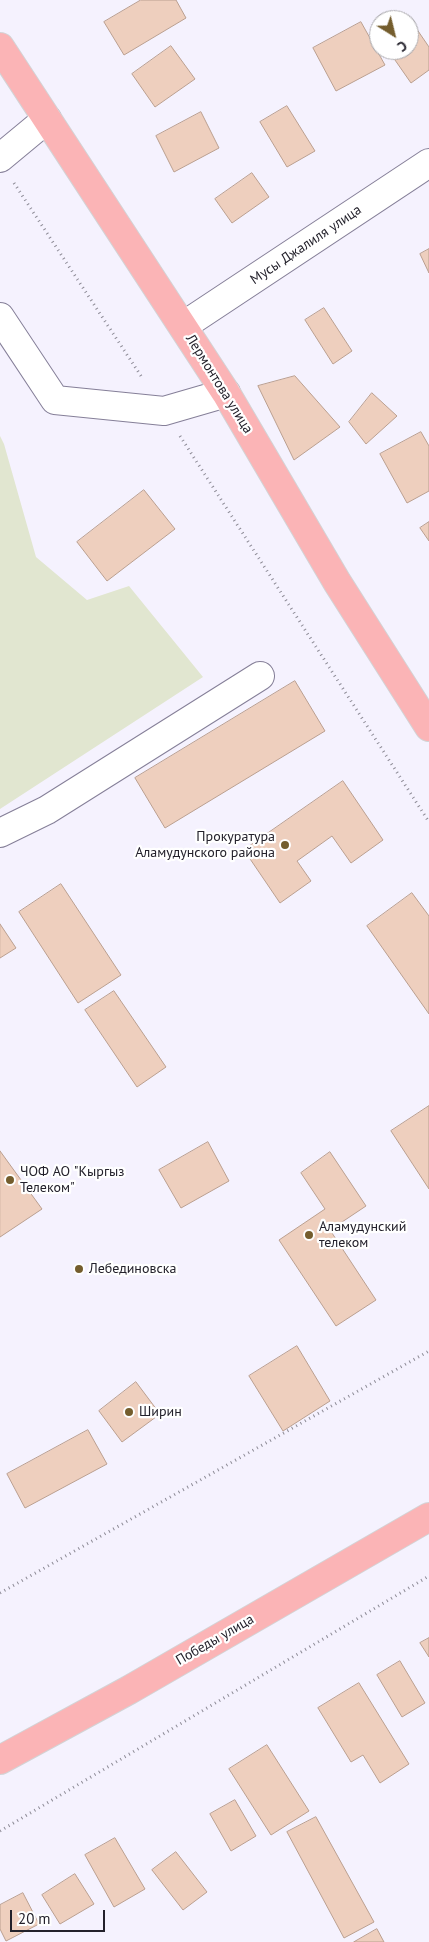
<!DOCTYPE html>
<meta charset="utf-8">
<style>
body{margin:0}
#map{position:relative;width:429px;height:1942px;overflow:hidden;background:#f5f2fe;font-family:"PT Sans",sans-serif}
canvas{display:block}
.north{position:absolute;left:369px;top:10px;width:50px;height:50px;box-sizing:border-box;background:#fff;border:1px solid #a7a6aa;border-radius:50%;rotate:144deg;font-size:14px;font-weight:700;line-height:20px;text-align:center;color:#23212b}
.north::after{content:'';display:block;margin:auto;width:18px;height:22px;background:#745d2d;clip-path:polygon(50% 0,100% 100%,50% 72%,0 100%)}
.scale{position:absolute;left:10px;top:1910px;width:95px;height:22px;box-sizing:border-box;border:2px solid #23212b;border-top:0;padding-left:6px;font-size:15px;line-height:18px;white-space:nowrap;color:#23212b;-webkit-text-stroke:4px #fff;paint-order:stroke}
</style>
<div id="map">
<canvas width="429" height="1942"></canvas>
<div class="north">С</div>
<div class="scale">20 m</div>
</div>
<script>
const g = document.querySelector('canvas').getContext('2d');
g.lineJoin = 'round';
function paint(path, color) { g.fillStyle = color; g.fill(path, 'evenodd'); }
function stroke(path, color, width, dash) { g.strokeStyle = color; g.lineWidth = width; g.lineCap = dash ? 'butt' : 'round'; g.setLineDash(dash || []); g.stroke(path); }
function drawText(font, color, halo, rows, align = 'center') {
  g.font = font + ' "PT Sans",sans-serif'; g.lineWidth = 4.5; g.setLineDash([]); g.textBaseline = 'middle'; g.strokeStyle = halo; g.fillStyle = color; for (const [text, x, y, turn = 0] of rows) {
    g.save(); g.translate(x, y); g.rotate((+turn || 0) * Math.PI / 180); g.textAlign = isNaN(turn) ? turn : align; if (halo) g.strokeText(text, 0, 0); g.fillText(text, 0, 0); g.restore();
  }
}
const green = new Path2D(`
 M0,436L4,444L36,557L87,600L129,586L203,677L0,809Z`);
const building = new Path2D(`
 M141,0H176L186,18L124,55L104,22Z
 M361,22L385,65L336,91L313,48Z
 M416,28L429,47V70L411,83L388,50H409V33Z
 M171,46L195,79L155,107L132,74Z
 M287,106L315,151L287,167L260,122Z
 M201,112L219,148L174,172L156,136Z
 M252,173L269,197L232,223L215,199Z
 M429,249V273L420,254Z
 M324,308L352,351L333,364L305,320Z
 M295,376L340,427L294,460L258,386Z
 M372,393L397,416L366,444L349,422Z
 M421,432L429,446V491L407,503L380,454Z
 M144,490L175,529L107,581L77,542Z
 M429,522V541L420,528Z
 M295,681L325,731L165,828L135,778Z
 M343,781L383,840L351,863L332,836L297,861L311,881L280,903L244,850Z
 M61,884L121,975L78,1003L19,912Z
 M412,893L429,916V1014L367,926Z
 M0,924L16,948L0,958Z
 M114,991L166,1067L137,1087L85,1010Z
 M429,1106V1189L391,1131Z
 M208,1142L229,1181L181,1208L159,1170Z
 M0,1151L42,1209L0,1237Z
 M330,1152L366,1206L330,1230L376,1300L336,1326L279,1240L325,1209L301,1173Z
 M297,1346L330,1401L283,1431L249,1376Z
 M136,1382L160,1414L122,1442L99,1411Z
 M88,1430L107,1464L25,1508L7,1474Z
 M429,1638V1657L420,1643Z
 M400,1661L425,1703L402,1717L377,1675Z
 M359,1683L409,1764L380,1783L363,1755L351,1762L318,1708Z
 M267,1745L309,1811L271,1835L229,1769Z
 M235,1800L256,1836L231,1851L210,1814Z
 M316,1817L374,1922L344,1938L287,1832Z
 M115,1838L145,1889L114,1907L85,1855Z
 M176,1852L207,1892L183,1910L152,1870Z
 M75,1874L94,1904L60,1924L42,1895Z
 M23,1893L39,1924L6,1941L0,1929V1905Z
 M377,1929L384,1942H354Z`);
const path = new Path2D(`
 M14,183L143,379
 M180,436L429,822
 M0,1593L429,1351
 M0,1831L429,1576`);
const minor = new Path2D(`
 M0,158L47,119
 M0,317L55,400L164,411L226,393
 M183,326L429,163
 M0,833L47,810L260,676`);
const major = new Path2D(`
 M0,47L226,393L337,582L429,727
 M0,1760L129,1690L429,1517`);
const markers = [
 [285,845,5,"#745d2d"],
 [10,1180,5,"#745d2d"],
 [309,1235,5,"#745d2d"],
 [79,1269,5,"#745d2d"],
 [129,1412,5,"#745d2d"]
];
const streetNames = [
 ["Мусы Джалиля улица",306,245,-34],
 ["Лермонтова улица",219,384,58],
 ["Победы улица",215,1640,-30]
];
const poiNames = [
 ["Прокуратура",275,837,"right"],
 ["Аламудунского района",275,853,"right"],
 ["ЧОФ АО \"Кыргыз",20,1172],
 ["Телеком\"",20,1188],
 ["Аламудунский",319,1227],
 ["телеком",319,1243],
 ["Лебединовска",89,1269],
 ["Ширин",139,1412]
];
paint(green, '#e1e6d0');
paint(building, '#eecfbe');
stroke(building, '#ba9f90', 1);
stroke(minor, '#857f98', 30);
stroke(major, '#d3d3d5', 30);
stroke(path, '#8d8b96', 3, [1, 4]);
stroke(minor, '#fff', 28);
stroke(major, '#fbb4b6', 28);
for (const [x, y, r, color] of markers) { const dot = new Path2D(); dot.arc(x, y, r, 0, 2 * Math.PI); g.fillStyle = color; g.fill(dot); stroke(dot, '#fff', 2); }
drawText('14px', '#23212b', '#fff', streetNames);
drawText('14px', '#23212b', '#fff', poiNames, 'left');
</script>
